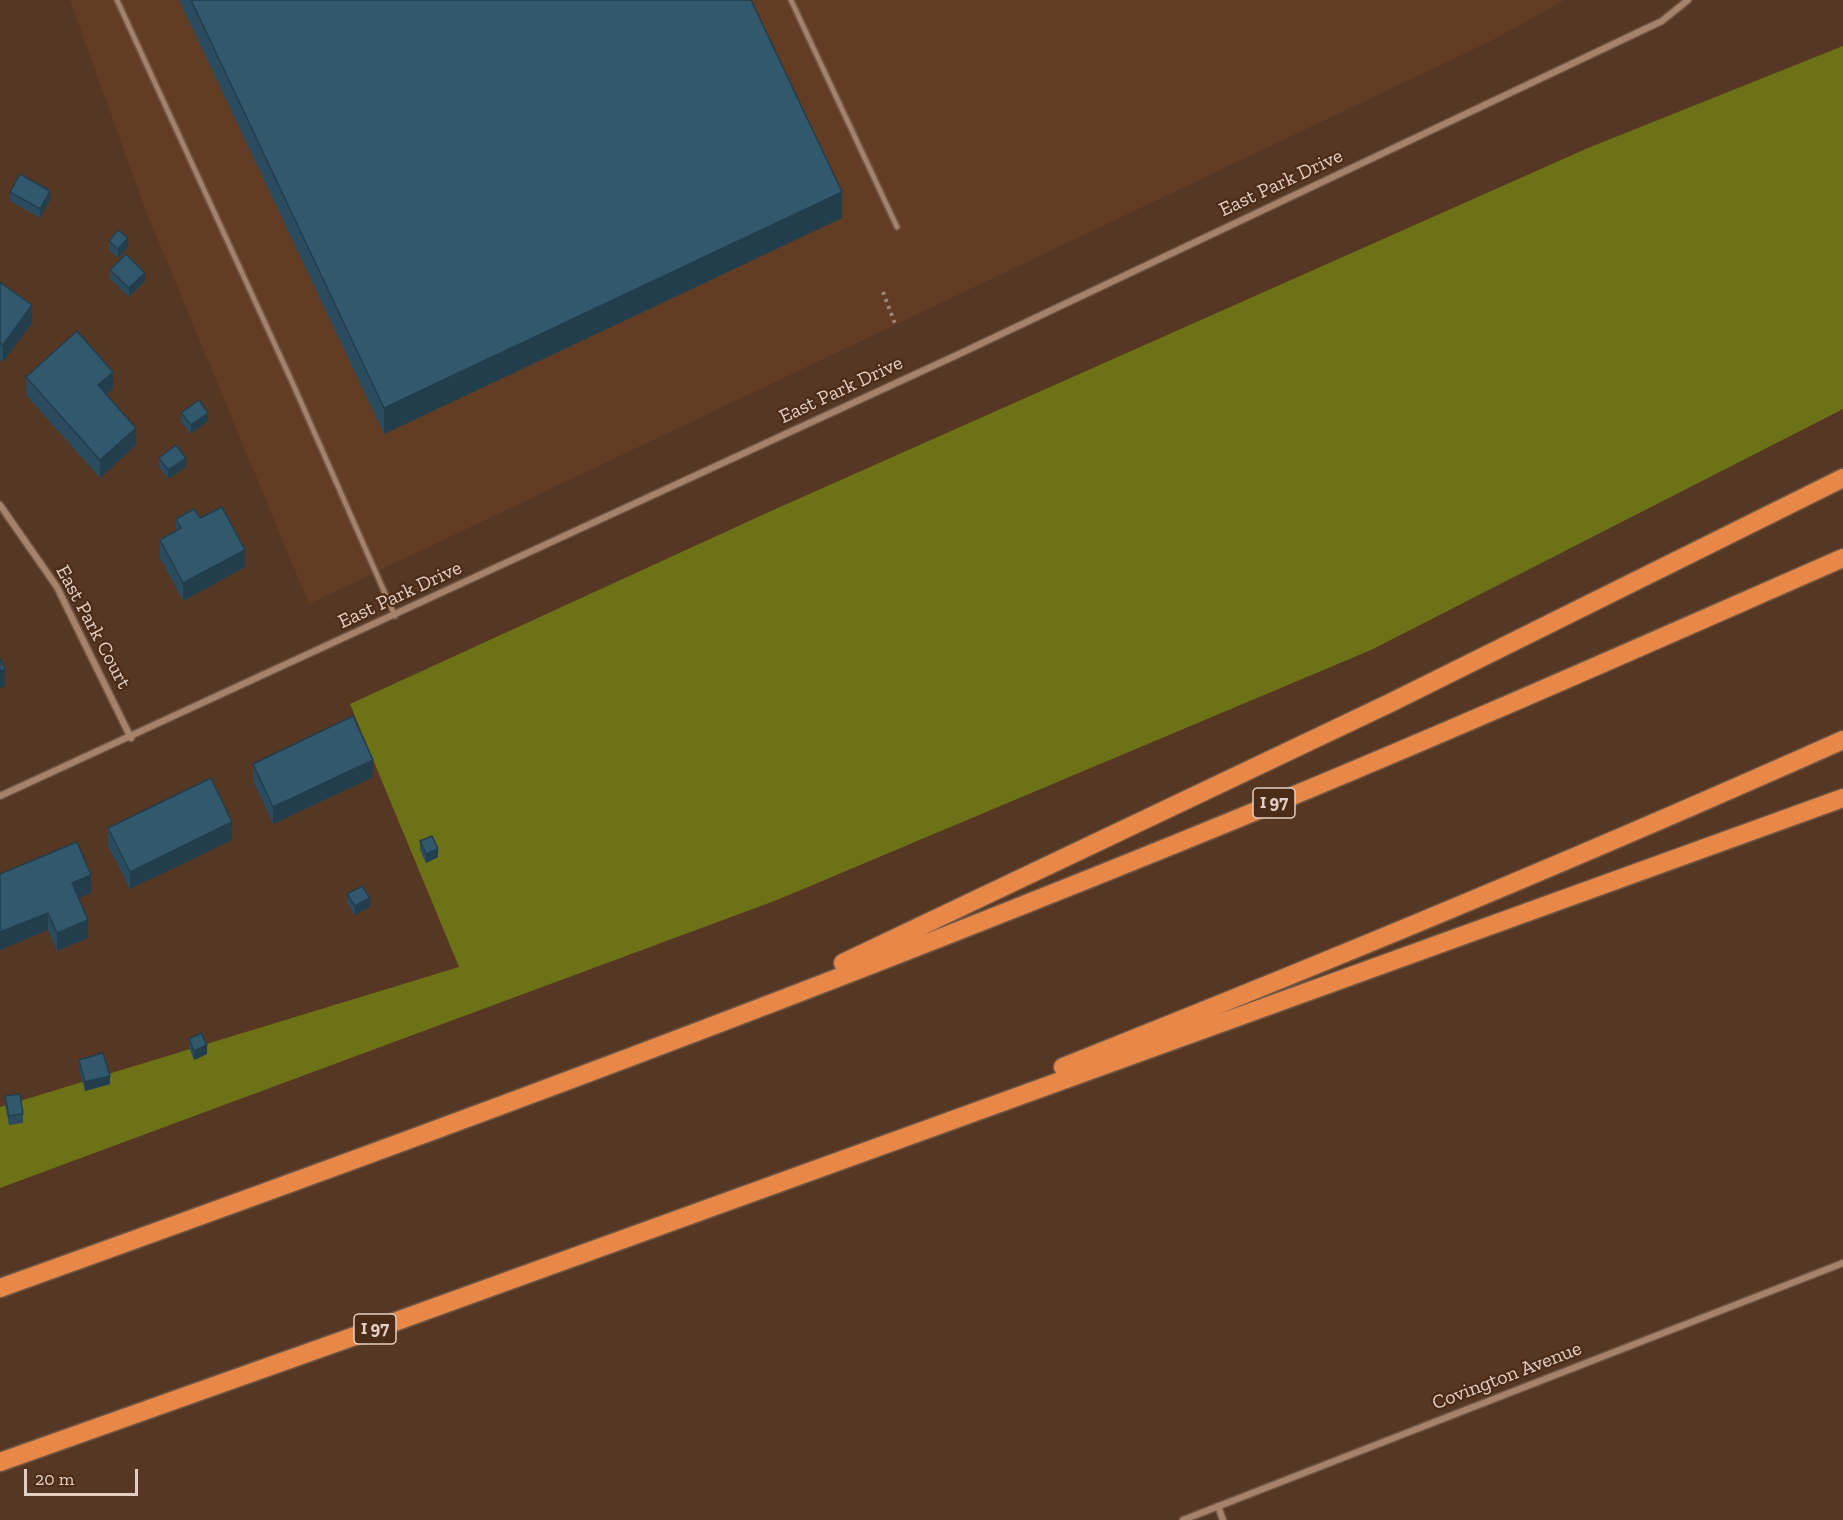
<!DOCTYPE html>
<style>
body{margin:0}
#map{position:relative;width:1843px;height:1520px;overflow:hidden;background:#563723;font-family:"Zilla Slab",serif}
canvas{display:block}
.scale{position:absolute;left:24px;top:1469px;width:114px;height:27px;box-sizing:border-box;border:3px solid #e2cec2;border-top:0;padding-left:8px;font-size:18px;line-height:21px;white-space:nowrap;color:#e2cec2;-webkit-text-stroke:4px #4b2c18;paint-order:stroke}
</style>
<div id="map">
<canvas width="1843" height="1520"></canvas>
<div class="scale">20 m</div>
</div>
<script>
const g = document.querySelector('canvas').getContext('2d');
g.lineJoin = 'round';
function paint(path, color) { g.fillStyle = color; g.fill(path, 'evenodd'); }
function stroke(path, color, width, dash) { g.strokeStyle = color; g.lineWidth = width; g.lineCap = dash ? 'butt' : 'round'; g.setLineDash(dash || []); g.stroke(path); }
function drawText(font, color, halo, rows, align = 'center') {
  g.font = font + ' "Zilla Slab",serif'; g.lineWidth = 4.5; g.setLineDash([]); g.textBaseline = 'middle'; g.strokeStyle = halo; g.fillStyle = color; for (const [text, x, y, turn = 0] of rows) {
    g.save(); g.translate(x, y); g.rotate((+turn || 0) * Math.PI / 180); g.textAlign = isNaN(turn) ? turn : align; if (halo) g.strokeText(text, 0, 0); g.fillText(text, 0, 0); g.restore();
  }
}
const built = new Path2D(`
 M70,0H1565L1491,41L309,604L144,206Z`);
const forest = new Path2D(`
 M1843,46V409L1371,650L777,900L0,1188V1107L459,967L350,704L771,511L1588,148Z`);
const path = new Path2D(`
 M883,292L895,324`);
const service = new Path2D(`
 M117,0L293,384L395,616
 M791,0L897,227`);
const minor = new Path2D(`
 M0,505L57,587L131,738
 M0,796L957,355L1662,21L1688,0
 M1218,1506L1223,1520
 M1183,1520L1843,1263`);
const motorway = new Path2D(`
 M843,963L1390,703L1843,478
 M1063,1067C1325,963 1585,855 1843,740
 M0,1288C416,1139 830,986 1239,818C1442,735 1642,646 1843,558
 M0,1462L386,1325L1843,798`);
const wall = new Path2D(`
 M179,0H751L842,218L384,434Z
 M10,192L50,200L40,218L10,201Z
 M109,241L128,247L118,258L109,250Z
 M110,270L145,281L129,297L110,279Z
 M0,282L32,323L3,362L0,360Z
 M26,377L113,389L107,395L136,445L100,478L26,395Z
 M181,413L208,421L191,434L181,422Z
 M159,458L186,467L168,479L159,467Z
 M200,518L245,567L183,601L160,558V540L176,531V519Z
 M253,764L373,777L273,824L253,781Z
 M108,828L232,840L130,889L108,846Z
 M420,841L438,857L426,863L420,850Z
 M77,842L91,893L79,898L88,938L57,951L48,930L0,950Z
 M347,894L370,907L355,915L347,903Z
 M189,1039L207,1054L194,1060L189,1047Z
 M79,1060L110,1084L85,1091L79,1069Z
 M5,1096L23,1114V1123L9,1125L5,1105Z`);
const shadedWall = new Path2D(`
 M50,191V200L40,218V209Z
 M842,192V218L384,434V408Z
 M128,238V247L118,258V249Z
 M145,273V281L129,297V288Z
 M32,305V323L3,362V345Z
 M113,372V389L98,402V385Z
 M208,413V421L191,434V425Z
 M136,428V445L100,478V460Z
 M186,458V467L168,479V470Z
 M245,550V567L183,601V583Z
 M5,669V686L0,689V671Z
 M373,760V777L273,824V807Z
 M232,822V840L130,889V872Z
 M438,849V857L426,863V854Z
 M91,875V893L72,901V883Z
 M370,898V907L355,915V906Z
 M48,913V930L0,950V932Z
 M88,920V938L57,951V933Z
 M207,1045V1054L194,1060V1051Z
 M110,1076V1084L85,1091V1082Z`);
const building = new Path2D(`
 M191,0H751L842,192L384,408Z
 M20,174L50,191L40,209L10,192Z
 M118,230L128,238L118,249L109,241Z
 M126,254L145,273L129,288L110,270Z
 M0,282L32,305L3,345L0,343Z
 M77,331L113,372L98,385L136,428L100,460L26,377Z
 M199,400L208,413L191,425L181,413Z
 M176,445L186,458L168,470L159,458Z
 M222,507L245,550L183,583L160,540L181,528L176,519L194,509L200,518Z
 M0,658L5,669L0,671Z
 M353,716L373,760L273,807L253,764Z
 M211,778L232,822L130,872L108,828Z
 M432,836L438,849L426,854L420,841Z
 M77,842L91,875L72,883L88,920L57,933L48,913L0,932V874Z
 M362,886L370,898L355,906L347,894Z
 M201,1033L207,1045L194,1051L189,1039Z
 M103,1053L110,1076L85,1082L79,1060Z
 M20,1094L23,1114L9,1116L5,1096Z`);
const shields = [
 [1274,803,42],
 [375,1329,42]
];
const shieldNames = [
 ["I 97",1274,803],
 ["I 97",375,1329]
];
const streetNames = [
 ["East Park Drive",1281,183,-25],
 ["East Park Drive",841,390,-25],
 ["East Park Drive",400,595,-25],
 ["East Park Court",93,627,62],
 ["Covington Avenue",1507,1376,-21]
];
paint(built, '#623c23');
paint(forest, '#6e7217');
stroke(service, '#705644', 8);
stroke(minor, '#705644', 9);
stroke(motorway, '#705644', 21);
stroke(path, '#9e8575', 4, [3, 4.5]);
stroke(service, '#a6826b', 4.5);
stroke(minor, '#a6826b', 6);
stroke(motorway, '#e78848', 18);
paint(wall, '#2a4c5e');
paint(shadedWall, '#223e4c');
paint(building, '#31586d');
stroke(building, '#223e4c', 1.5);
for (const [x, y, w] of shields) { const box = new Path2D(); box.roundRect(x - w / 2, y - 15, w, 30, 4.5); g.fillStyle = '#4b2c18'; g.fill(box); stroke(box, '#e2cec2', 1.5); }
drawText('bold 18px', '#e2cec2', null, shieldNames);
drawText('20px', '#e2cec2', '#4b2c18', streetNames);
</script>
